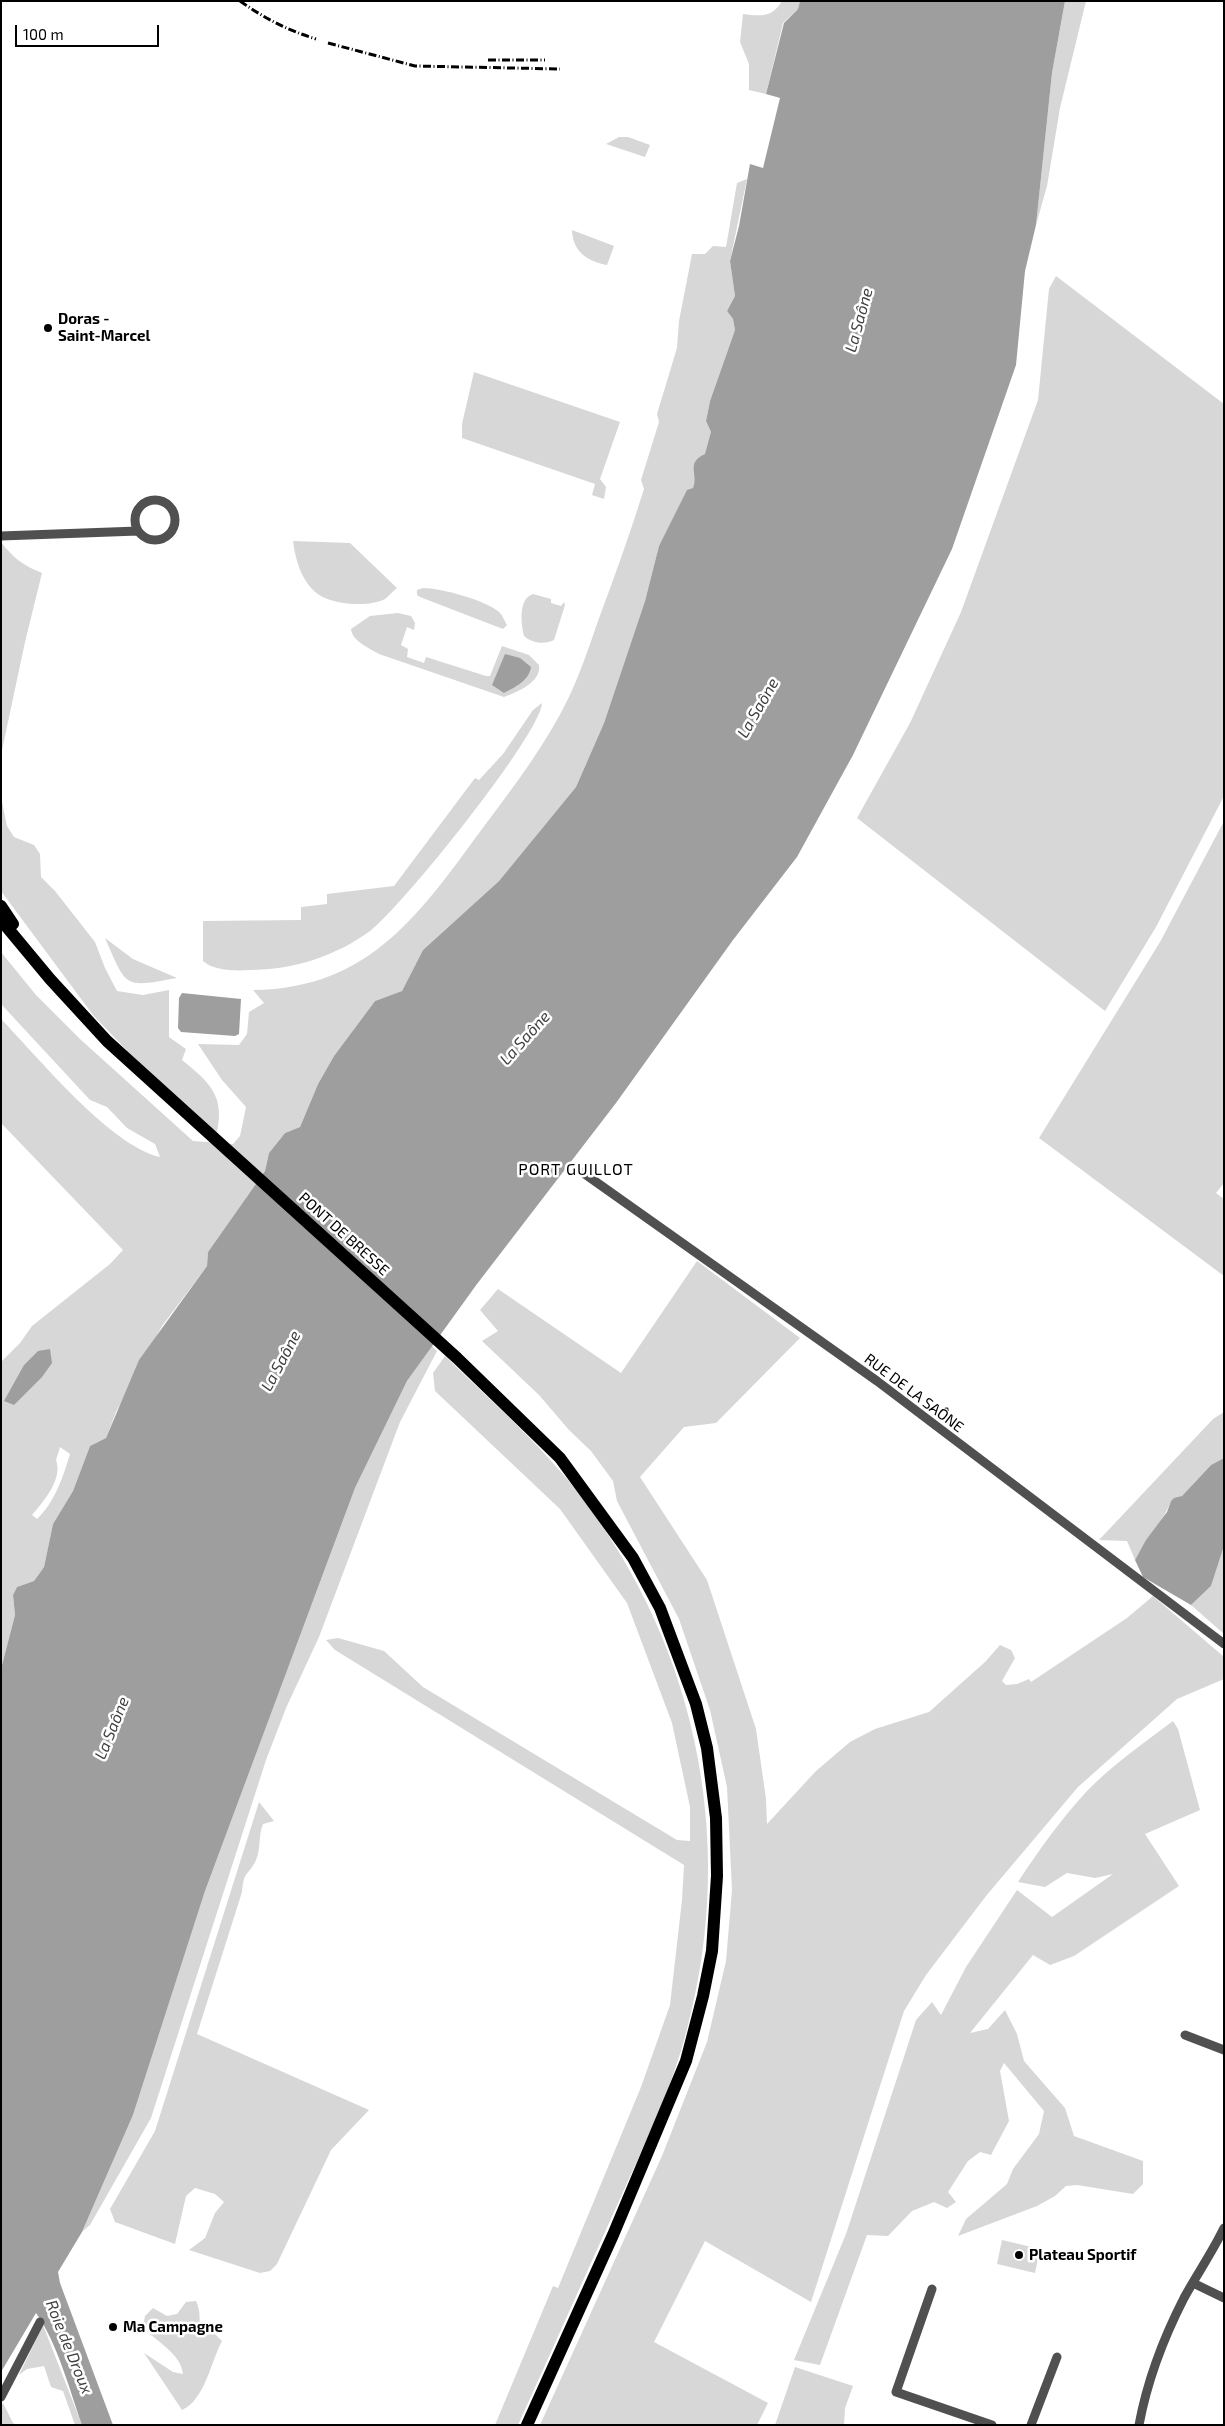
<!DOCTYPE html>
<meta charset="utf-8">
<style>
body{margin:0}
#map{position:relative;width:1225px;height:2426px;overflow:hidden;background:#fff;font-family:"Exo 2",sans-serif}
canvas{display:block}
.frame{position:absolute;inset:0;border:2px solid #000;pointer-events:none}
.scale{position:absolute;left:15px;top:25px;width:144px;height:22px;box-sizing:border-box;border:2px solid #000;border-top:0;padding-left:6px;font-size:15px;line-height:18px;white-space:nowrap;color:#000;-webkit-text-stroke:4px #fff;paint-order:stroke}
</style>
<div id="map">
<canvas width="1225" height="2426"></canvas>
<div class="frame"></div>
<div class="scale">100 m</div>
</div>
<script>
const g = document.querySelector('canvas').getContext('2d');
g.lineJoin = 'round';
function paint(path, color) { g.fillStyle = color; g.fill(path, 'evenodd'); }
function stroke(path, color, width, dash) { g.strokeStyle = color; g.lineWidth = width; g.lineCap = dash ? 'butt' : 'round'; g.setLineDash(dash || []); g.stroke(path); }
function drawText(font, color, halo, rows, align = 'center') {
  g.font = font + ' "Exo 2",sans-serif'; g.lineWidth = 5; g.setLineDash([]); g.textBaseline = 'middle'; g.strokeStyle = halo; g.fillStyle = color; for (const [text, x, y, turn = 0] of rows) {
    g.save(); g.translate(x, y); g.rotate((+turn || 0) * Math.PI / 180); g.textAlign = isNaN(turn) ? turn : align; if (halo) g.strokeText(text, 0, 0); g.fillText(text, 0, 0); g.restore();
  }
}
const green = new Path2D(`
 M782,1H800L798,9L783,23L766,94L749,90V64L740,42L743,14C761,16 772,18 782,1Z
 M1065,1H1086L1060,108L1047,186L1036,225L1052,73Z
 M619,137H628L650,145L645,157L606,144Z
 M747,179L730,261L735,296L727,311L733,319L735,330L710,401L706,421L711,432L710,443L693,488L659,546L645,601L604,723L576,787L499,881L423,950L402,991L375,1001L334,1056L318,1084L300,1127L285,1133L269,1153L265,1171L208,1252L207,1266L162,1326L116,1412L106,1438L90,1446L73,1491L53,1524L44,1567L34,1581L17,1587L13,1595L15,1615L1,1669V1362L20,1343L32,1326L110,1264L123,1250L1,1123V1019C39,1058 109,1145 160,1157L155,1144L127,1128L107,1107L90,1100L1,1004V952L36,995L80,1039L193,1141L233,1144L240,1136L246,1107L222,1080L198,1044L239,1045L247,1034L249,1012L264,1003L253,990C372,989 422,910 485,825C515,785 546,744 568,699C580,674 589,647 598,621C614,578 630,534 644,489L641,480L659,422L657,414L677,348L679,321L692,254H705L713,246L726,247L737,183ZM60,1447L70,1454C63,1477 55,1502 37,1519L32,1515C44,1501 63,1479 56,1460Z
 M572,230L614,246L607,265C587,261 573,252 572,230Z
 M1056,276L1224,404V796L1156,927L1105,1011L857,818L910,723L961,612L1038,400L1049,289Z
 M474,372L620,422L600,479L606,487L604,499L592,495L595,484L462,438V424Z
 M293,541L350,543L397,588C393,591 389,596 385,599C368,608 328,605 314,591C301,579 295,558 293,541Z
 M1,542C13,558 24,566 42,573L25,642L1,755Z
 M423,588C441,588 490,601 501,614C503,617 505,622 507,625L503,629L420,597L417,595V590Z
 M533,594L551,599V603L561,606L564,602L565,605L554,640C544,645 532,643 524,636C521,623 518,599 533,594Z
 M398,613L411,616L415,623L414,630L407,627L401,645L408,649L407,657L424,663L426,657L486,676H490L502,646L529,655L539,665C542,682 517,692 504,697L379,654C369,648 352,641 351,629L370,616Z
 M542,703C541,734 401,908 370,931C336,956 293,970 250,970C236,971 214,971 203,961V921L301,920V907L327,904V894L394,886L475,778L479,780L503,754L533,710Z
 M1,797L7,826L14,837L34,845L40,854L41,877L55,891L95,942L105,968L117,991L143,995L169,990V1037L186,1049L182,1060C209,1082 225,1095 217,1132L202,1121L136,1060L93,1015L1,891Z
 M1224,821V1183L1216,1193L1224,1199V1276L1039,1138L1160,942Z
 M105,938L133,959L177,978C123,988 127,988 105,938Z
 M697,1261L800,1338L716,1423L684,1427L640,1477L707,1580L756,1729L766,1799L767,1824L816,1771L850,1742L875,1729L929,1712L985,1662L1000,1645L1011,1650L1015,1658L1002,1681L1006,1685L1017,1684L1029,1679L1031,1682L1127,1618L1153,1596L1223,1656L1224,1679L1177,1699L1078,1787L986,1896L926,1975L904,2011L811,2302L705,2241L654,2342L768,2403L757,2425H540L662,2156L707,2042L726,1961L732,1890L727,1787L710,1710L679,1619L617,1501L613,1481L591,1451L569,1430L539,1395L482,1341L498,1331L480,1310L498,1289L621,1373Z
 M432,1346L437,1351L400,1422L319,1637L286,1708L266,1760L151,2118L90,2225L82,2232L133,2115L205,1891L355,1488L407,1381Z
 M445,1356C486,1396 530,1435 567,1479C694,1633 739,1836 687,2029C672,2089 644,2145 619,2201C585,2276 552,2350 518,2425H495L553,2286L558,2288L641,2087L670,2005L682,1900L684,1865L335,1650L326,1640L338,1638L384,1651L423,1687L677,1840L690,1841V1807L672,1723L627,1603L560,1509L435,1391L433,1373Z
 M1224,1412V1458L1211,1465L1182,1496L1171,1501C1163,1522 1146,1540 1135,1560L1127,1541L1099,1540L1213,1419Z
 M1224,1546V1634L1191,1605L1211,1586Z
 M1173,1721L1178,1729L1200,1810L1145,1834L1179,1886L1074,1956L1050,1965L1033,1955L970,2033L988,2029L1005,2010L1017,2034L1024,2061L1065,2108L1074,2136L1143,2161V2184L1133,2194L1077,2185L1066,2186L1055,2196L1037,2206L958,2236L966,2219L1007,2184L1013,2169L1039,2134L1044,2111L1004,2063L1000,2071L1009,2121L991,2155L980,2152L968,2161L948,2192L956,2202L947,2208L934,2202L912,2211L888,2236L867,2235L820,2365L794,2360L846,2234L916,2020L932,2002L941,2015L966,1967L1017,1890L1052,1917L1113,1874L1095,1878L1067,1873L1045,1887L1018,1882C1039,1850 1061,1819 1087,1791C1112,1765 1144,1743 1173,1721Z
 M259,1802L274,1821L263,1824C258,1836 261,1849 256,1860C248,1877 244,1869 242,1892L197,2034L369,2110L331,2150L277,2264L270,2271L260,2273L189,2250L205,2238L215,2213L224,2202L215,2194L195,2188L186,2196L175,2244L115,2222L110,2209L155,2131Z
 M1002,2240L1040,2249L1035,2273L997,2264Z
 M196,2301C202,2314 198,2321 201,2334L212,2331L222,2341C211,2361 205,2400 182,2410L144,2353L173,2372L183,2374C180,2352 157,2343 143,2327L145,2316L153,2308L167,2316L177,2314L186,2302Z
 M43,2325L82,2425H75L63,2391L51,2387L44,2366L27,2369L19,2375Z
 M795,2367L853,2386L845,2408L844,2425H775Z
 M3,2403L13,2423L17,2425H1V2407Z`);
const water = new Path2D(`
 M800,1H1065L1052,73L1036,225L1025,271L1016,365L952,549L853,755L797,857L733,940L616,1103L477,1284L407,1381L355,1488L205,1891L133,2115L82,2232L58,2272L60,2283L113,2425H82C70,2391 57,2342 36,2313L1,2372V1669L15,1615L13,1595L17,1587L34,1581L44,1567L53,1524L73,1491L90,1446L106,1438L139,1360L207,1266L208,1252L265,1171L269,1153L285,1133L300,1127L318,1084L334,1056L375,1001L402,991L423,950L499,881L576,787L604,723L645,601L659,546L687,490L693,488C699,474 685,463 705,454L711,432L706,421L710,401L735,330L733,319L727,311L735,296L730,261L739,226L750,164L763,168L780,98L766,94L784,23L798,9Z
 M505,654L520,658L531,667C529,681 515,687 504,693L492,685Z
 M182,993L241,999L239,1034L235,1036L181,1032L178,1028L179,998Z
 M50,1349L52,1363L42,1377L14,1405L4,1401L24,1365L38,1351Z
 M1224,1458V1546L1211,1586L1191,1605L1143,1577L1135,1560L1146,1540L1167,1512L1171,1501L1174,1498L1182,1496L1211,1465Z`);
const street = new Path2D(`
 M135 520a20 20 0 1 1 40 0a20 20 0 1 1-40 0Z
 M1,536L138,531
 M582,1172L877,1381L1224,1644
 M1185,2035L1224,2050
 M1193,2283L1224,2298
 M932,2289L896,2392L992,2425
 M1,2397L40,2322
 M1031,2425L1057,2357
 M1139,2425C1147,2382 1164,2337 1184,2298C1197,2274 1212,2253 1224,2228`);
const primary = new Path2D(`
 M1,906L13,924
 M1,920L50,979L107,1041L457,1358L560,1458L633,1558L660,1608L696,1704L707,1748L716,1818L717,1876L712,1951L703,1996L686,2061L613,2235L527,2425`);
const rail = new Path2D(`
 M240,1C264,18 287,30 316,39
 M328,43L415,66L560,69
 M488,60H545`);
const markers = [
 [48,328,5,"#000"],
 [1019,2255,5,"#000"],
 [113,2327,5,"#000"]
];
const poiNames = [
 ["Doras -",58,319],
 ["Saint-Marcel",58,336],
 ["Plateau Sportif",1029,2255],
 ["Ma Campagne",123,2327]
];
const streetNames = [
 ["PONT DE BRESSE",344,1234,42],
 ["RUE DE LA SAÔNE",914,1393,37]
];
const waterNames = [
 ["La Saône",859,320,-75],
 ["La Saône",758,708,-60],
 ["La Saône",525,1038,-48],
 ["La Saône",281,1361,-62],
 ["La Saône",112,1728,-68],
 ["Roie de Droux",69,2347,68]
];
const neighbourhoodNames = [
 ["PORT GUILLOT",576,1170]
];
paint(green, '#d7d7d7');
paint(water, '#9e9e9e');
stroke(street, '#505050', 9);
stroke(primary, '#000', 12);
stroke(rail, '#000', 3, [8, 2.5, 1, 2.5]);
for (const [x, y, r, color] of markers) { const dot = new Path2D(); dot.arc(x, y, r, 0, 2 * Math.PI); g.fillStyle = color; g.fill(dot); stroke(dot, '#fff', 2); }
drawText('bold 15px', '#000', '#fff', poiNames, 'left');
drawText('15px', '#000', '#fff', streetNames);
drawText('italic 16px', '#3f3f3f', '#fff', waterNames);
g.letterSpacing = '1px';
drawText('16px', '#000', '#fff', neighbourhoodNames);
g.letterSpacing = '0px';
</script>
